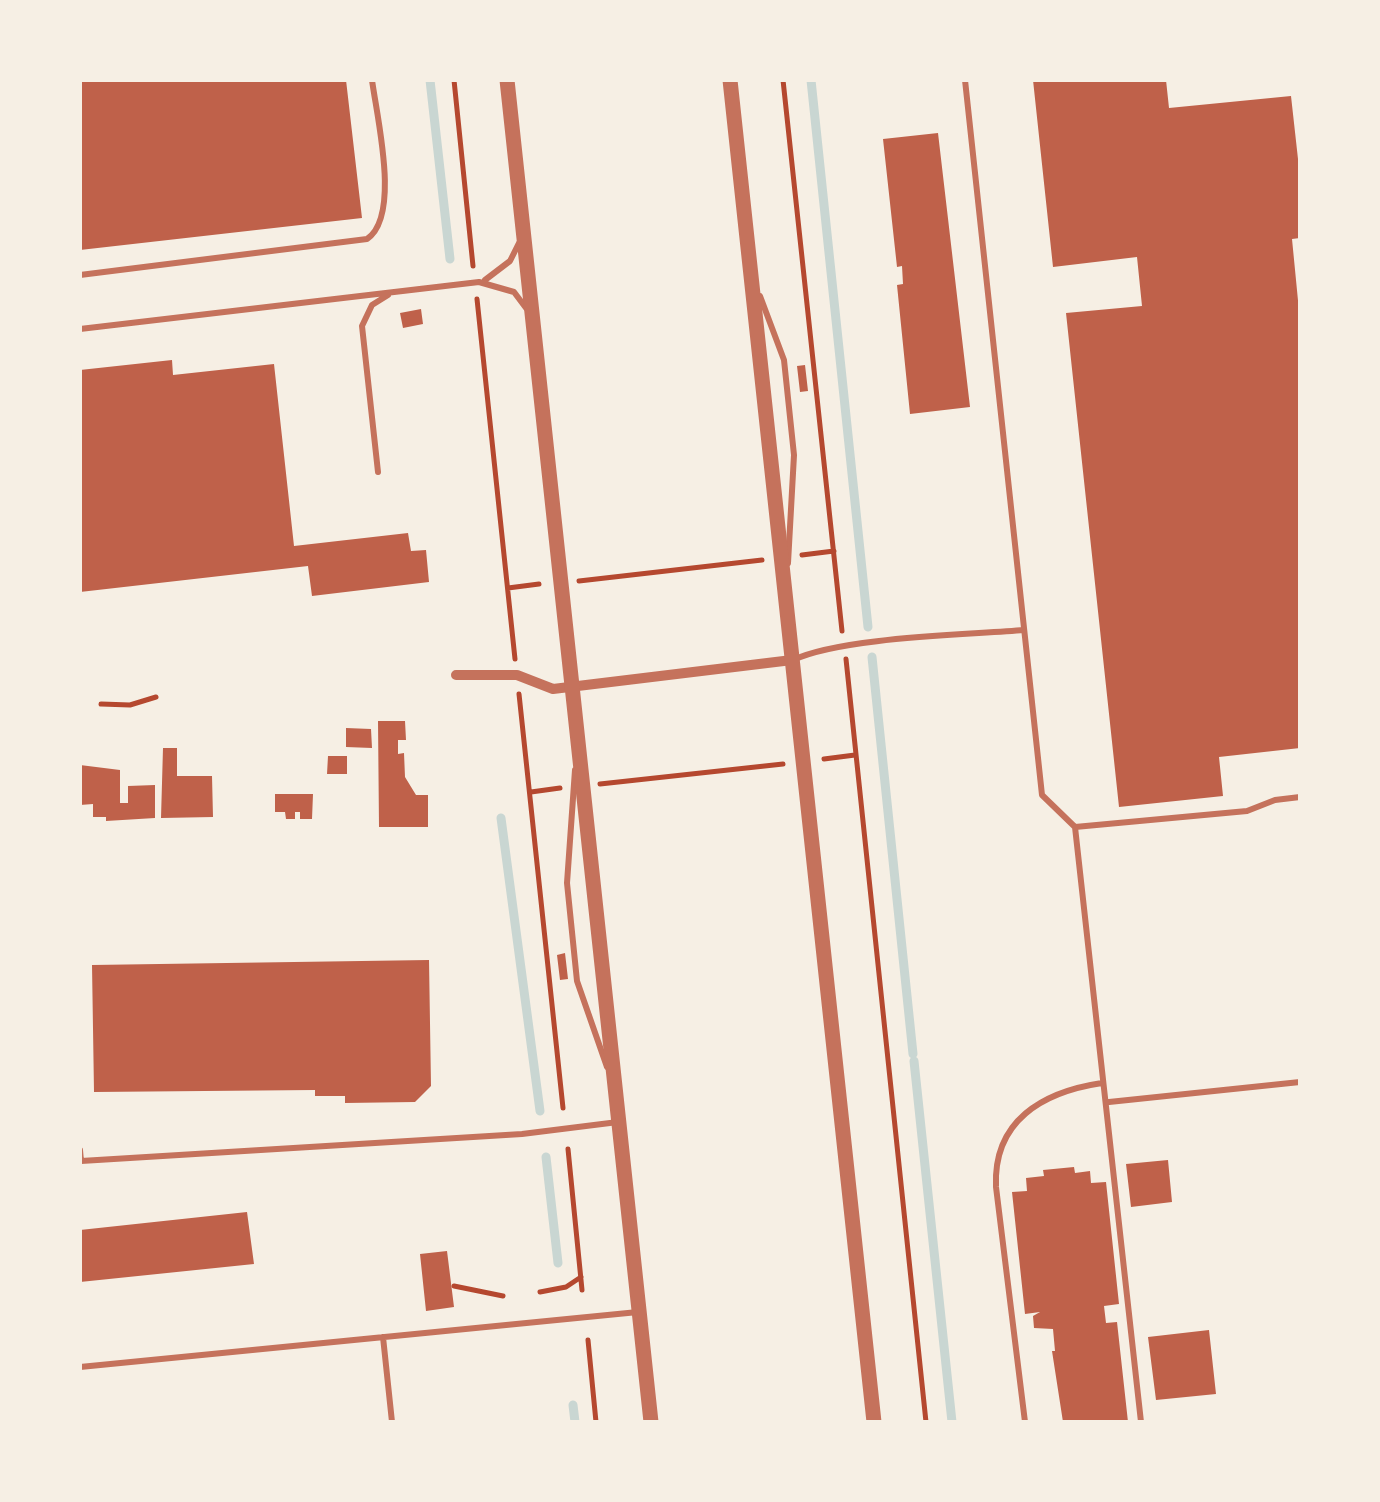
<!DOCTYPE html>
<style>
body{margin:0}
#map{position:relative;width:1380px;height:1502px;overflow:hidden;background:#f6efe4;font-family:"IBM Plex Sans",sans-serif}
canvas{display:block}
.frame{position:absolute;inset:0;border:82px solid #f6efe4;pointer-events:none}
</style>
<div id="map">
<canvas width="1380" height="1502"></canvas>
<div class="frame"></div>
</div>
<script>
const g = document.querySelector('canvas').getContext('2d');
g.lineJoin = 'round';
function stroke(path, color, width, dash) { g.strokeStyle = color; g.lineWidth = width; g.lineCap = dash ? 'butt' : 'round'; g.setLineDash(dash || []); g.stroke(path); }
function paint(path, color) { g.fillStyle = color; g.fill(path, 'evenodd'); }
const stream = new Path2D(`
 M430,80L450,259
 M811,80L868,627
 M872,657L913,1054
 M501,818L540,1111
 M914,1061L952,1422
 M546,1157L558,1263
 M573,1405L575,1422`);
const building = new Path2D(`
 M80,80H346L362,218L80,250Z
 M1033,80H1166L1169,108L1291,96L1300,177V238L1292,239L1300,321V748L1219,757L1223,796L1119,807L1066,313L1142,306L1137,257L1053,267Z
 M938,133L970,407L910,414L897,285L903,284L902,266L897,267L883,139Z
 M421,309L423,324L403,328L400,313Z
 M172,360L173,375L274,364L294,546L408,533L411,551L426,550L429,582L312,596L308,566L80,592V370Z
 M805,365L808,391L800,392L797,366Z
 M378,721H405L406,740H398V754L404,753L405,777L416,795H428V827H379Z
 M346,728L371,729L372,748L346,747Z
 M163,748H177V776H212L213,817L161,818Z
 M328,756H347V774H327Z
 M80,765L120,770V803H128V786L155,785V818L106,821V817H93V804L80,805Z
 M275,794H313L312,819H300V812H295V819H286L285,812H275Z
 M565,953L568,979L560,980L557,955Z
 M429,960L431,1086L415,1102L345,1103V1096H315V1090L94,1092L92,965Z
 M1168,1160L1172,1202L1131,1207L1126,1164Z
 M1074,1167L1075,1173L1090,1171L1091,1183L1106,1182L1119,1304L1104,1306L1106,1323L1117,1322L1128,1422H1063L1052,1351H1055L1053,1329L1034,1328L1033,1316L1040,1312L1025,1314L1012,1192L1027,1191L1026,1178L1044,1176L1043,1170Z
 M247,1212L254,1264L80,1282V1230Z
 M447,1251L454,1307L426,1311L420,1254Z
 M1209,1330L1216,1394L1156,1400L1148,1337Z`);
const path = new Path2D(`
 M454,80L473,266
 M783,80L842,631
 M477,299L515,659
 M802,555L834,551
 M579,581L762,560
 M508,588L539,584
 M846,659L926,1422
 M519,694L563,1108
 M101,704L130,705L156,697
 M824,759L855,755
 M600,784L783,764
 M531,792L560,788
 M568,1149L582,1290
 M454,1286L503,1296
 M540,1292L566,1287L581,1277
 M588,1340L596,1422`);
const service = new Path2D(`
 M965,80L1042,795L1075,827L1247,811L1275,800L1300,797
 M80,275L367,239C401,216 377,118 372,80
 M485,280L510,261L519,243
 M760,296L784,360L794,455L788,563
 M80,329L479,282L514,292L526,308
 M378,472L362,326L372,305L388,295
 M793,660C842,637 966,635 1024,630
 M575,770L567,883L577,981L607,1067
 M1075,827L1141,1422
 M1109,1102L1300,1082
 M80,1150L81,1161L522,1134L618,1122
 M383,1337L392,1422
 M80,1367L638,1312
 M1025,1422L996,1187C993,1121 1042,1092 1102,1083`);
const minor = new Path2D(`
 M456,675H517L553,689L792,660`);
const tertiary = new Path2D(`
 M507,80L651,1422
 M730,80L874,1422`);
stroke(stream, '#c9d6d2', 9);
paint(building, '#bf614a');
stroke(path, '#b5482f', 5);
stroke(service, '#c5725c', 6);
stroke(minor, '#c5725c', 10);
stroke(tertiary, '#c5725c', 15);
</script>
